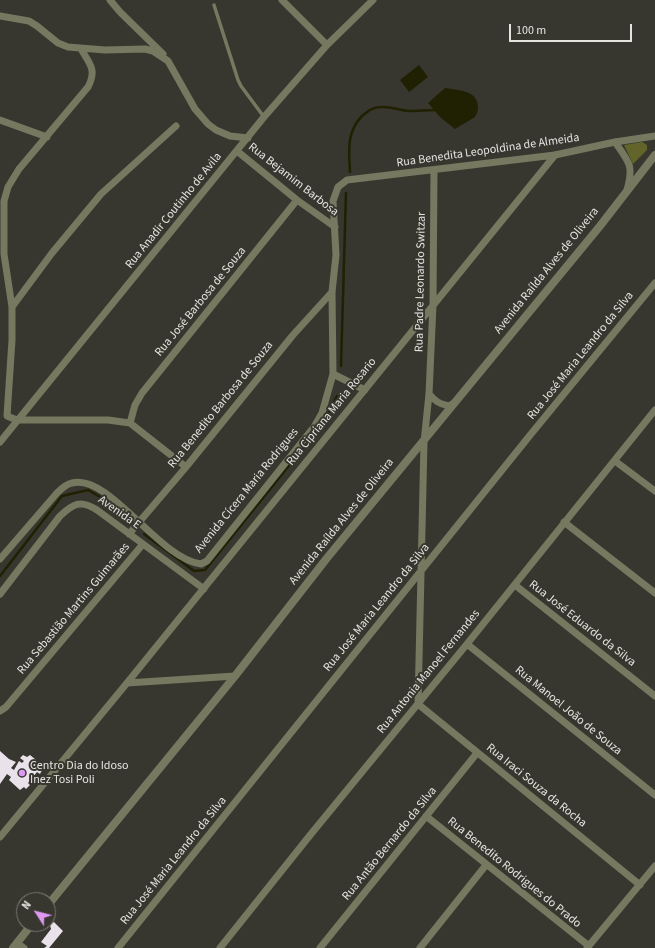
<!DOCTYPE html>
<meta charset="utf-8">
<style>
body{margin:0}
#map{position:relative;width:655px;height:948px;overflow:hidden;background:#37372f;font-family:"Source Sans 3",sans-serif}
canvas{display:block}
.north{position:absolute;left:16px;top:892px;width:40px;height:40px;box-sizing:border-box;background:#37372f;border:1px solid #7d7d76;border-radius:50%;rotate:306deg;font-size:11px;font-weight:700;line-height:16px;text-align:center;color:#e5e5e0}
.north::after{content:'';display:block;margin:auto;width:14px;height:18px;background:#de98f2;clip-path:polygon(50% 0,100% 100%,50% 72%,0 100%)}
.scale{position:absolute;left:509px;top:24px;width:123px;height:18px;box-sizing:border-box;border:2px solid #e5e5e0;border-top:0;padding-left:5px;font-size:12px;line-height:14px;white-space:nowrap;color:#e5e5e0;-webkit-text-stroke:3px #37372f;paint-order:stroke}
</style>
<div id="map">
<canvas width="655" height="948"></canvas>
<div class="north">N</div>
<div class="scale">100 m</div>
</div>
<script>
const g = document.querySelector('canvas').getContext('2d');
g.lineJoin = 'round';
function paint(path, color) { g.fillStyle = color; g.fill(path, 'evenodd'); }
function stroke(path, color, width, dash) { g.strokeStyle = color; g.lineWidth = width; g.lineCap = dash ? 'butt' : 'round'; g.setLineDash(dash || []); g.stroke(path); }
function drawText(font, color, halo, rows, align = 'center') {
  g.font = font + ' "Source Sans 3",sans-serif'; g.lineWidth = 4; g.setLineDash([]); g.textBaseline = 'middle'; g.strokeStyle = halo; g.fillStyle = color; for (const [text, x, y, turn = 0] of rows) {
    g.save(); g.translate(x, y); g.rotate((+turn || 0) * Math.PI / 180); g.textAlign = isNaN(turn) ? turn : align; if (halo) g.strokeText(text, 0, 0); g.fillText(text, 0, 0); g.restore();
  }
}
const green = new Path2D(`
 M642,142L647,145V150L633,164L624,145Z`);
const water = new Path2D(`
 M419,65L428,77L409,92L400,80Z
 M445,88C457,90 479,90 478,108C478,111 476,115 475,117L455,129L440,117L428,103Z`);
const stream = new Path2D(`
 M350,172C349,152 346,132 362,116C368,111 373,107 381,107C390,106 399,110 409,111C418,111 427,110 437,110
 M341,366L346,193
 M144,534L194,571L205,570L324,422L337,396
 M0,576L62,496L88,490L102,498L129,523`);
const building = new Path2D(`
 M0,751L9,759L16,762L11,768L14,770L19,761L22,763L24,761L20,758L23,755L27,757L30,755L41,764L38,768L42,770L40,774L37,772L28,783L30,785L26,789L24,787L20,790L9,780L11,777L7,774L0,784Z
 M54,922L63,931L49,948H44L47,946L41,942L51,929L50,925Z`);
const service = new Path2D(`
 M214,5L238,80L241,86L264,117`);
const minor = new Path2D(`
 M110,0L120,12L163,54
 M282,0L327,45
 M0,16L29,21L37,26L58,43L68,47L105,50L145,49L153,51L168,61L195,109L208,124L216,130L230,136L248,138
 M81,49C90,64 97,70 88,87L19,169L8,187L4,201V254L12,307V340L7,416L17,420H108L130,423L186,467
 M0,120L47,137
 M615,142C629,162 634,165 627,190
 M237,151L297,200L335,227
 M434,170L433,305L429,394L424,442L418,704L640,885
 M12,307L52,253L101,194L176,126
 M333,374L365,390
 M429,394C435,401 439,404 449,406L454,403
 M130,423L135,405L142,393L297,200
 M0,442L264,117L327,45L373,0
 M615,461L655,491
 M564,522L655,593
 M129,534L186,467L293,335L332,292
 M0,559L57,493C61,489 66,484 72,483C109,473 159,559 201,564L207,561L314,427L322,413L333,374L332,292L336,255L333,201L338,187L347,180L555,155L615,142L655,136
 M515,585L655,696
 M0,594L60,516C73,504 80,499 97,510L204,589
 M467,644L655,795
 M127,683L235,676
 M0,711L6,707L143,544
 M426,816L589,946
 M0,837L127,683L555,155
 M17,943L24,948
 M118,948L531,434L655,283
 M220,948L311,834L467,644L655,410
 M320,948L477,753
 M420,948L486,865
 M587,948L655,866`);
const tertiary = new Path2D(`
 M48,905L235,676L327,558L600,226L655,155
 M13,948L32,924`);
const markers = [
 [22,773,4,"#de98f2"]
];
const streetNames = [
 ["Rua Benedita Leopoldina de Almeida",488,151,-8],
 ["Rua Bejamim Barbosa",293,180,38],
 ["Rua Anadir Coutinho de Avila",174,211,-51],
 ["Avenida Raílda Alves de Oliveira",547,271,-51],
 ["Rua Padre Leonardo Switzar",421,282,-89],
 ["Rua José Barbosa de Souza",201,302,-51],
 ["Rua José Maria Leandro da Silva",581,356,-51],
 ["Rua Benedito Barbosa de Souza",221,405,-51],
 ["Rua Cipriana Maria Rosario",332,412,-51],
 ["Avenida Cícera Maria Rodrigues",247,491,-51],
 ["Avenida E",119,513,35],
 ["Avenida Raílda Alves de Oliveira",342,522,-51],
 ["Rua José Maria Leandro da Silva",377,608,-51],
 ["Rua Sebastião Martins Guimarães",74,609,-50],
 ["Rua José Eduardo da Silva",582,624,38],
 ["Rua Antonia Manoel Fernandes",429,672,-51],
 ["Rua Manoel João de Souza",568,711,39],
 ["Rua Iraci Souza da Rocha",536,786,39],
 ["Rua Antão Bernardo da Silva",390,844,-51],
 ["Rua José Maria Leandro da Silva",174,861,-51],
 ["Rua Benedito Rodrigues do Prado",514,873,39]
];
const poiNames = [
 ["Centro Dia do Idoso",30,766],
 ["Inez Tosi Poli",30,780]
];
paint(green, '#63642a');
paint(water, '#202002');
stroke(stream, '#202002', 2.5);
paint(building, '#e9e2eb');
stroke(service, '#777860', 3.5);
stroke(minor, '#777860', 7);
stroke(tertiary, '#777860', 8);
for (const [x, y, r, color] of markers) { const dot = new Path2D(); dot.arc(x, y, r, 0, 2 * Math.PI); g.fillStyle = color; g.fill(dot); stroke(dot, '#37372f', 1.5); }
drawText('12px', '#e5e5e0', '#37372f', streetNames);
drawText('12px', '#e5e5e0', '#37372f', poiNames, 'left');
</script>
